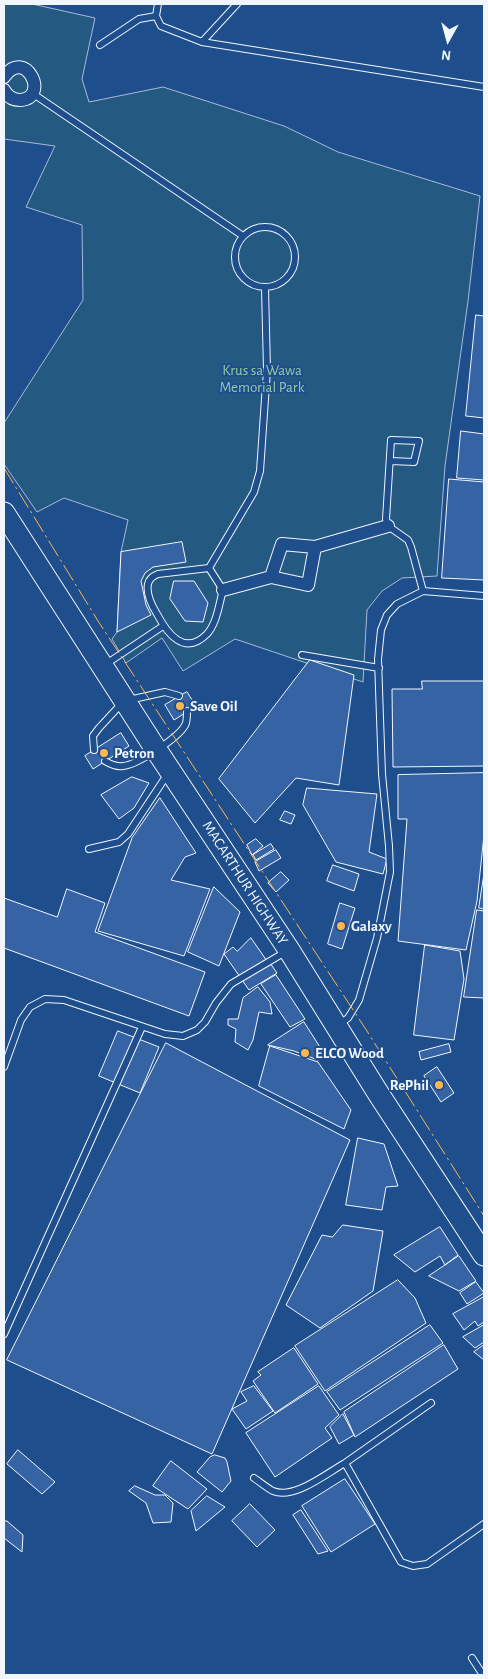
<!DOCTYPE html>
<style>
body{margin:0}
#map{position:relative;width:488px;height:1679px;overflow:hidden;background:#1f4e8c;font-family:"Alegreya Sans",sans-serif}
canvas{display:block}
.frame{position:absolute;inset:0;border:5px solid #f2f6ff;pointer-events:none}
.north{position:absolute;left:423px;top:15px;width:50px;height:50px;-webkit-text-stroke:4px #1f4e8c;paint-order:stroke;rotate:187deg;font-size:14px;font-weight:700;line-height:20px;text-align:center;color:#f2f6ff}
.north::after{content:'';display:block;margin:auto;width:18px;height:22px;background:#f2f6ff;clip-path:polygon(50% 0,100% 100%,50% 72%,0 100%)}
</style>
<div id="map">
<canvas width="488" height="1679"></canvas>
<div class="frame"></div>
<div class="north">N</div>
</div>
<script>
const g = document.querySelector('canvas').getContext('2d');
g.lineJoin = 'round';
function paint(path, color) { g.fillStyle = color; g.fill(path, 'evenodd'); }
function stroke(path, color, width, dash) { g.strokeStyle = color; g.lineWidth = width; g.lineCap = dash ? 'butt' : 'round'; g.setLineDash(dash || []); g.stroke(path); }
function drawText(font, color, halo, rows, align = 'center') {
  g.font = font + ' "Alegreya Sans",sans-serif'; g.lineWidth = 4; g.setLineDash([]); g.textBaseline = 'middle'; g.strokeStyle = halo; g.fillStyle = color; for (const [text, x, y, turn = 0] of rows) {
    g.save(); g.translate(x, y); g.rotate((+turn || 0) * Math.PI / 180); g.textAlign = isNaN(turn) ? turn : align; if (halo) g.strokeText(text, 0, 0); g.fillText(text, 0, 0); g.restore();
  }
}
const green = new Path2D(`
 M4,4H32L95,18L82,79L89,102L163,87L284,126L338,152L480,196L468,301L445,466L437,576L402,578L382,591L367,610L363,682L235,639L183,671L162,638L126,663L112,639L117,632L121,552L128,520L64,498L37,512L4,464V423L83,300L82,225L26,207L55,146L4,139Z`);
const building = new Path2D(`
 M476,315L484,316V418L466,416Z
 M461,431L484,434V480L457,478Z
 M449,479L484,482V580L442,578Z
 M182,542L186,562L153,567L145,573L141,581L146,605L151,615L117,632L121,552Z
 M174,581H194L208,603L203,622L185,621L170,599Z
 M310,660L354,675L339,785L296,778L255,823L219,779Z
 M422,681H484V766L393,767L392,689H422Z
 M187,692L196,706L174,720L165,705Z
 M121,733L129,746L93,769L85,756Z
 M484,773V835L477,901L466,950L398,941L407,819H398V775Z
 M132,777L149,783L134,808L119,819L101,795Z
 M307,788L377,794L369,852L387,859L383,874L336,862L303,805Z
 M160,798L196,853L185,857L171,880L210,889L184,956L98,931L132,838Z
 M285,811L295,815L291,824L280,820Z
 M256,839L263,846L252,855L247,845Z
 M271,844L274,849L256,860L253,855Z
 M276,850L281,858L259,871L255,862Z
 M333,865L359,874L354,891L327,881Z
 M281,872L289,880L276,892L268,883Z
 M484,874V909L479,908Z
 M214,887L240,912L219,966L188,952Z
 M67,889L105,903L95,932L205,972L189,1016L4,948V898L57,917Z
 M340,903L355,908L342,949L328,944Z
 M477,910L484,911V998L464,997Z
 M251,938L267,961L240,977L224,954L233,947L237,951Z
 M425,945L460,951L464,979L454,1040L414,1035Z
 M270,963L277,973L249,990L242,980Z
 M276,975L305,1019L290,1027L261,984Z
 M258,987L270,1002L272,1014L259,1012L253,1040L248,1050L235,1042L236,1029L228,1025V1019H238L243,998Z
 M304,1022L325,1055L318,1060L294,1051L268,1045Z
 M118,1031L159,1047L140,1093L99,1076Z
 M166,1043L350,1140L212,1454L7,1360Z
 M449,1044L451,1052L421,1060L419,1052Z
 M270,1046L318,1062L351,1110L344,1129L259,1086Z
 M437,1067L454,1093L441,1102L424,1076Z
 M358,1138L384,1144L398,1186L386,1187L382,1210L346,1205Z
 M343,1225L383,1231L373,1291L320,1328L286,1305L322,1235L332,1237Z
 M440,1227L458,1255L445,1265L440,1256L415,1272L394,1255Z
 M459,1256L476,1281L459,1291L429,1276Z
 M398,1280L415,1298L426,1323L325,1391L295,1346Z
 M476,1282L484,1293L467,1304L460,1293Z
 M484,1297V1322L478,1326L475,1321L464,1330L453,1314Z
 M430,1325L443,1343L340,1410L327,1392Z
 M484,1325V1342L475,1348L463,1337Z
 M444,1345L458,1369L355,1437L344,1412Z
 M484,1345V1360L474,1352Z
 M294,1348L318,1384L275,1413L253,1381L261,1375L258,1372Z
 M254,1386L273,1411L246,1429L232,1409L247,1401L241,1392Z
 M319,1386L339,1415L325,1428L332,1438L275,1477L246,1433Z
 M343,1414L354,1435L339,1444L330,1427Z
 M18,1450L55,1482L42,1494L7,1464Z
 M215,1455L225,1458L227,1462L231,1481L222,1492L197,1472L210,1457Z
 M171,1461L207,1489L188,1509L153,1486Z
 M345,1479L375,1524L331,1552L302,1506Z
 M135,1486L155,1495H165L173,1503L171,1522L153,1523L146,1503L129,1491Z
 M207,1496L225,1507L196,1531L191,1511Z
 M250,1504L275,1530L257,1547L232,1521Z
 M301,1510L328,1551L318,1554L293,1515Z
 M4,1521H7L23,1535L22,1552L4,1538Z`);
const service = new Path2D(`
 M158,4L156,16L161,26L202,42L484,87
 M202,42L237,4
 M100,45L139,19L156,16
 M32,93L243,236
 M235 257a30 30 0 1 1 60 0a30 30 0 1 1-60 0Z
 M391,461L414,462L419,441L391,440L386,519L388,526L408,540L411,547L423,591
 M209,568L254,492L260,471L267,370L265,288
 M209,568L223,590C219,604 217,623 207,634C184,657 167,633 157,614C152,606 146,594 148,584C149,579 153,576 158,574Z
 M302,655L379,668
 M106,664L163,626
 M94,750L93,736L99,728L124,701L165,692L179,696
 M105,761C110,764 117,767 123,766C137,765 182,736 186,723C187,719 187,715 187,711
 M89,849L119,842L128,834L167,775
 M338,1025L348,1018L359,1000L377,938L390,872L389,846L382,774L380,718L378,659L381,630L387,615L397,604L423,591L484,596
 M4,1067L21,1020L30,1007L45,999L64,1000L165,1034L183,1036L197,1030L205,1022L216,1003L231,984L287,951
 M4,1334L142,1027
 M431,1403L345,1463L401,1562L413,1566L427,1564L484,1524
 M254,1478C260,1482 267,1488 273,1491C294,1500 327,1473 345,1463
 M472,1658L483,1675`);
const minor = new Path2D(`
 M4,77C25,46 51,98 20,100C12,100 7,96 4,90
 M271,577L282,544L315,547L388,526
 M223,590L271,577L308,585L315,547`);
const trunk = new Path2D(`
 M4,513L157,751L289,950L378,1093L484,1255`);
const power = new Path2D(`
 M4,468L98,621L365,1028L484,1216`);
const markers = [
 [180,706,5,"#ffb74d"],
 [104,753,5,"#ffb74d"],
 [341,926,5,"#ffb74d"],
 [305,1053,5,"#ffb74d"],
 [439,1085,5,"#ffb74d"]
];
const parkNames = [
 ["Krus sa Wawa",262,370],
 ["Memorial Park",262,387]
];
const poiNames = [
 ["Save Oil",190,706],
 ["Petron",114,753],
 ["Galaxy",351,926],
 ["ELCO Wood",315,1053],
 ["RePhil",429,1085,"right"]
];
const streetNames = [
 ["MACARTHUR HIGHWAY",245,883,57]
];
paint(green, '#245a82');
stroke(green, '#a8bbd7', 1);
paint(building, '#3563a3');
stroke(building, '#f2f6ff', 1);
stroke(service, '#f2f6ff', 8);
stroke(minor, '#f2f6ff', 14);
stroke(trunk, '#f2f6ff', 23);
stroke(service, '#1f4e8c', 6);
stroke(minor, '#1f4e8c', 12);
stroke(trunk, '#1f4e8c', 21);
stroke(power, '#ffb74d', 1, [18, 4, 2.5, 4]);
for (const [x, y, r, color] of markers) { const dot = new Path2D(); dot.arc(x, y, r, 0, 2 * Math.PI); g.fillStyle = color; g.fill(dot); stroke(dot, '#1f4e8c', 2); }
drawText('15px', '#97c8a6', '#1f4e8c', parkNames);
drawText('bold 15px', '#f2f6ff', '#1f4e8c', poiNames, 'left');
drawText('15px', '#f2f6ff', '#1f4e8c', streetNames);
</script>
